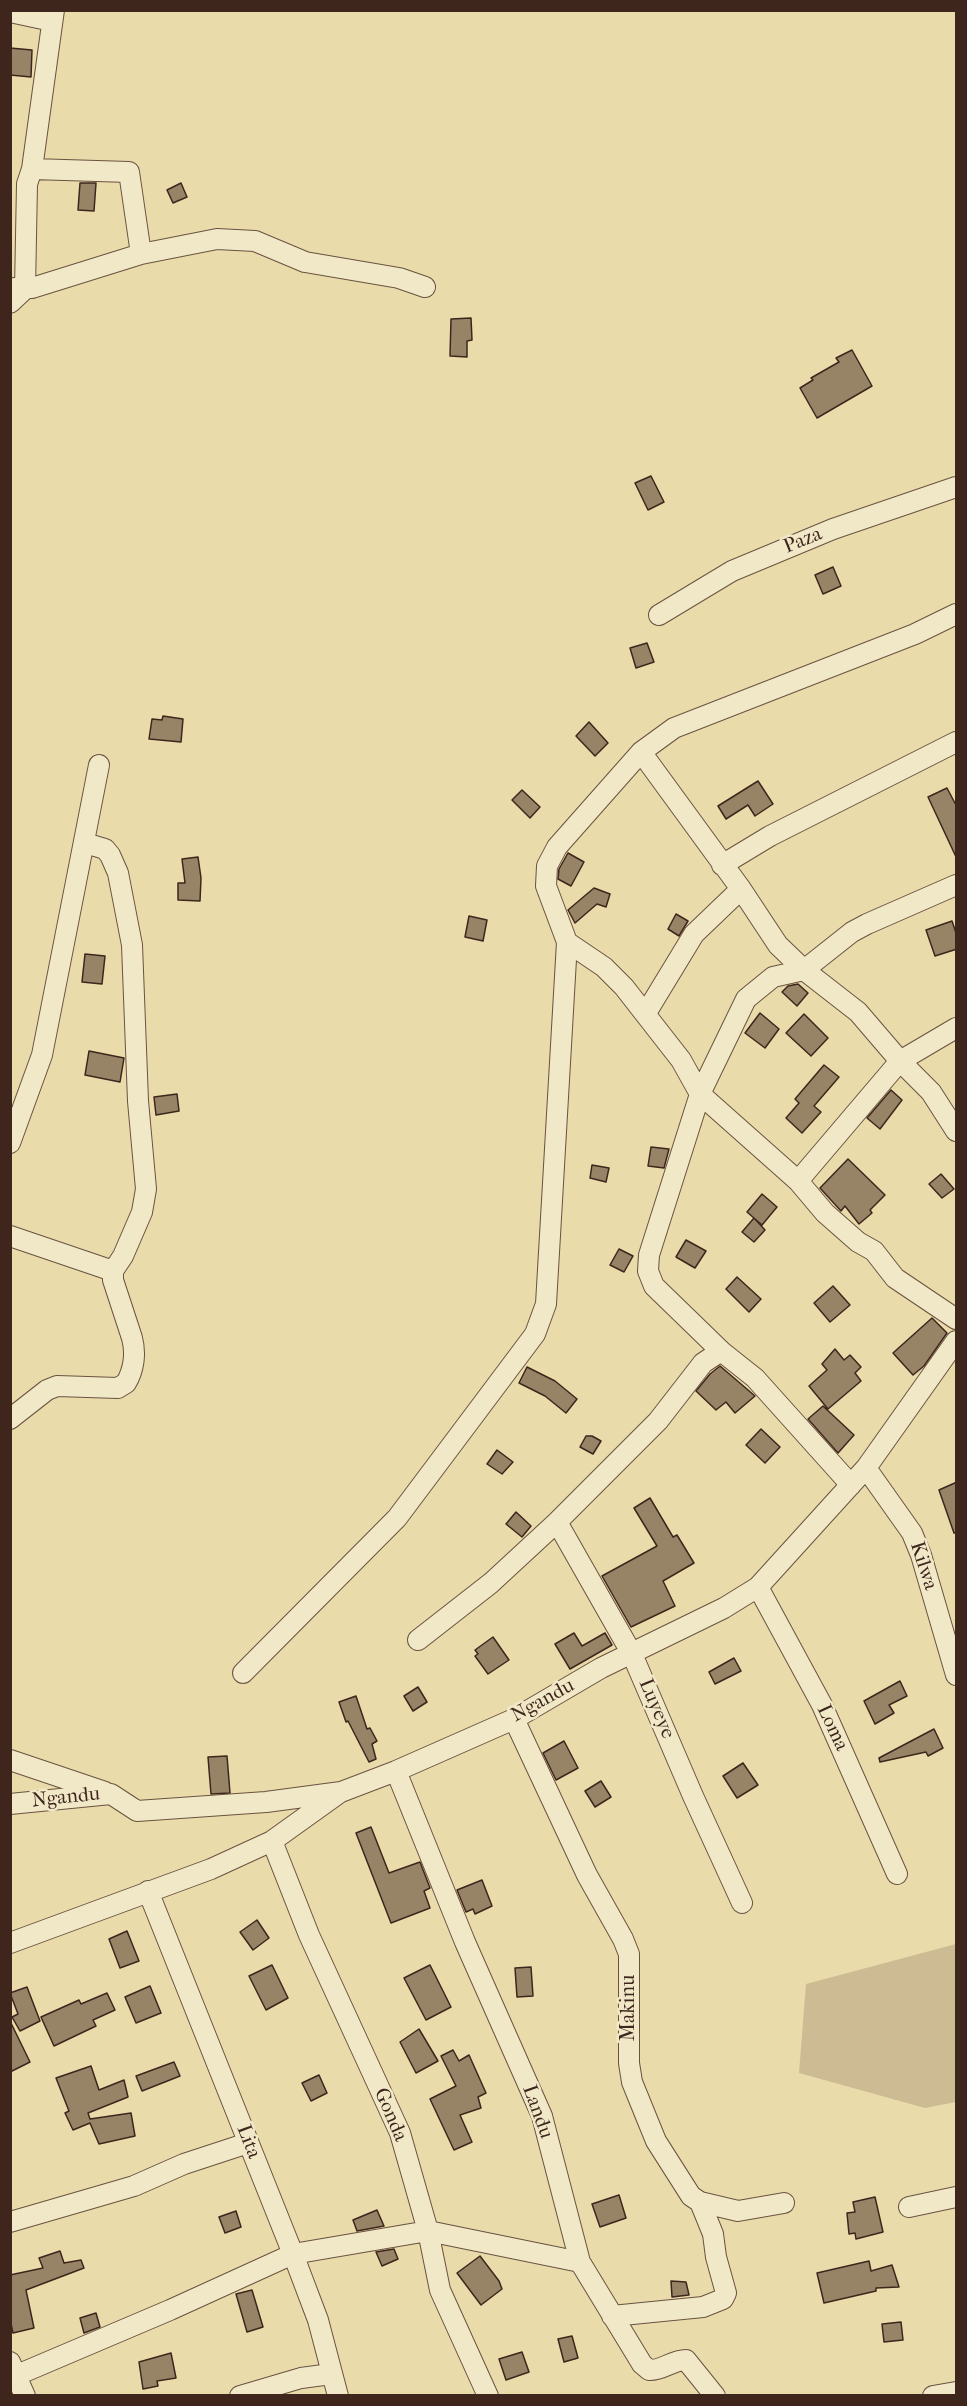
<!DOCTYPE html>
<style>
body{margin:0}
#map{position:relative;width:967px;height:2406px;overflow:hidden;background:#eadbab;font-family:"IM FELL French Canon",serif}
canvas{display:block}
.frame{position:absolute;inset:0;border:12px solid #3e261d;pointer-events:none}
</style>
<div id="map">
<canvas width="967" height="2406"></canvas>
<div class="frame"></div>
</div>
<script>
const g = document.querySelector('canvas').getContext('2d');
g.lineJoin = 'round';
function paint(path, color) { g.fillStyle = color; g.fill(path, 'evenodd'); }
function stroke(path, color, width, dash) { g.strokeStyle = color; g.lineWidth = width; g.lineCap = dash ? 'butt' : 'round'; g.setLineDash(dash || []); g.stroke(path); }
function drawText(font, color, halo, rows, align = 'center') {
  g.font = font + ' "IM FELL French Canon",serif'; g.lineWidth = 5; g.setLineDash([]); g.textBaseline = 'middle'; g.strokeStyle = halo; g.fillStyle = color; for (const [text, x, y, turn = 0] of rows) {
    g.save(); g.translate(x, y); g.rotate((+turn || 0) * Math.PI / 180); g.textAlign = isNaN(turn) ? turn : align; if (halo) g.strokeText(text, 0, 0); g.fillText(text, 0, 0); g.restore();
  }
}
const green = new Path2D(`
 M956,1944V2102L925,2108L799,2073L806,1984Z`);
const building = new Path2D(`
 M10,48L32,50L31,77L10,75Z
 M80,183H96L94,211L78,210Z
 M181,183L187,197L173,203L167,190Z
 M471,318L472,340L467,341V357L450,356L451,319Z
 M852,350L872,386L817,418L800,388L813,380L811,378L839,362L836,358Z
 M651,476L664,502L648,510L635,483Z
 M833,567L841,586L823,594L815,575Z
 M647,643L654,662L636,668L630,648Z
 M163,716L183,719L181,742L149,739L152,719L162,720Z
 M589,722L608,743L595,756L576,736Z
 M758,781L773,804L755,816L748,805L726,819L718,806Z
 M947,788L957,807V859L928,797Z
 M522,790L540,807L530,818L512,800Z
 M568,853L584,862L571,886L558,879L559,869Z
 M198,857L201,878L200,901L178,900V883H185L182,859Z
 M594,888L610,894L606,907L597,904L575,923L568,910Z
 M676,914L688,921L679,936L668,929Z
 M469,916L487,920L483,941L465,937Z
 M952,921L957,936V949L935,956L926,930Z
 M85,954L105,956L102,984L82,982Z
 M798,984L808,993L797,1006L782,992L788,986Z
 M760,1013L779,1029L765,1048L745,1033Z
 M804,1014L828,1038L811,1056L786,1033Z
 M89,1051L124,1058L120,1082L85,1075Z
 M824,1065L839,1077L814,1106L821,1112L802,1133L786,1118L799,1103L795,1099Z
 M891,1090L902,1100L880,1129L867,1118Z
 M177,1094L179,1111L156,1115L154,1097Z
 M651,1147L669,1149L664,1168L648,1166Z
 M848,1159L885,1195L870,1210L872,1213L859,1224L845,1206L841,1211L820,1188Z
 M592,1165L609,1168L606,1182L590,1178Z
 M941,1174L954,1189L942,1198L929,1184Z
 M762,1194L777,1207L762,1225L747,1212Z
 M754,1218L765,1230L754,1242L742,1232Z
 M686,1240L706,1251L695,1268L676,1257Z
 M619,1249L633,1256L624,1272L610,1265Z
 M737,1277L761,1299L749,1312L726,1289Z
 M833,1286L850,1305L830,1322L814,1303Z
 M932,1318L947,1333L924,1366L913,1375L893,1353Z
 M835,1349L844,1360L850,1355L861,1367L855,1373L861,1381L828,1409L809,1386L827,1370L822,1364Z
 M720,1366L755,1396L735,1413L726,1402L716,1410L696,1391L710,1374Z
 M527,1367L555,1381L577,1399L566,1413L545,1396L519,1383Z
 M823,1406L854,1435L838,1453L808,1419Z
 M761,1429L780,1447L765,1463L746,1445Z
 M586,1436H592L601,1441L593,1454L580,1447Z
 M497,1450L513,1462L502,1474L487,1464Z
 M957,1482V1533H954L939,1490Z
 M650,1498L673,1537L677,1535L694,1563L663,1581L675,1606L631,1627L602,1576L657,1546L634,1508Z
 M516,1512L531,1526L522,1537L506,1524Z
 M574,1633L582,1646L605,1633L612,1645L570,1669L555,1644Z
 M493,1637L509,1660L488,1674L475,1656L478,1654L475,1650Z
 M734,1658L741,1671L715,1684L709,1672Z
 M900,1681L907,1696L889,1705L894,1713L875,1724L864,1701Z
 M418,1687L427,1702L413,1711L404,1696Z
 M356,1696L367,1729L370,1728L377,1741L372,1744L376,1759L369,1762L348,1721L346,1722L339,1702Z
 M934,1729L943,1748L928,1756L926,1752L880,1762L879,1758Z
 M564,1741L578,1768L556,1780L543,1753Z
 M227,1756L230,1793L211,1794L208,1757Z
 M743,1763L758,1785L737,1798L723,1776Z
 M601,1781L611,1797L595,1807L585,1791Z
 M371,1827L389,1873L420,1862L430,1888L424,1891L430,1908L391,1923L356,1833Z
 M482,1880L492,1906L475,1914L473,1909L466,1912L457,1890Z
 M257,1920L269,1938L253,1950L240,1932Z
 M127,1931L139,1961L120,1968L109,1939Z
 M272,1965L288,1998L266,2010L249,1976Z
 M430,1965L451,2007L426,2020L404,1978Z
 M531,1967L533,1996L517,1997L515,1968Z
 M150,1986L161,2013L136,2023L125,1997Z
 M27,1987L40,2021L20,2031L12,2017L18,2014L10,1993Z
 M107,1993L115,2010L93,2020L96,2026L54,2046L41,2017L79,2000L81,2004Z
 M10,2021L30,2062L10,2072Z
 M419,2029L438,2061L416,2073L400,2042Z
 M453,2050L459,2061L469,2055L486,2093L478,2097L481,2108L460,2115L472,2142L454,2150L430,2099L456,2086L441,2056Z
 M174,2062L180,2076L142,2091L136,2076Z
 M91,2066L99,2090L124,2080L128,2097L88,2113L90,2119L131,2113L135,2136L99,2144L90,2123L73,2130L65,2113L69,2111L56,2078Z
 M319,2075L327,2093L311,2101L302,2083Z
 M619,2195L626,2218L600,2227L592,2204Z
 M875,2197L883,2232L856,2239L855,2233L849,2234L847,2213L855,2212L853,2202Z
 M377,2210L384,2226L357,2231L353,2220Z
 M236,2211L241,2227L225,2233L219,2217Z
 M394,2249L398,2259L382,2266L376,2252Z
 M60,2251L64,2263L81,2260L84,2268L26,2290L34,2328L13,2333L10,2319V2275L43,2268L39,2258Z
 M480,2256L499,2281L502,2289L481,2305L457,2273Z
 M869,2261L871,2271L892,2265L899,2287L876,2288V2291L824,2303L817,2273Z
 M671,2281L686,2282L689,2295L672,2297Z
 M252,2290L263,2327L247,2332L236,2294Z
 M96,2313L100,2327L84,2333L80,2318Z
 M901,2322L903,2340L884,2342L882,2324Z
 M572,2336L578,2358L564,2362L558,2339Z
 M522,2352L529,2372L506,2380L499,2359Z
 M171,2353L176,2378L157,2381L158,2386L143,2389L139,2362Z`);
const minor = new Path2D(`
 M10,12L52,21
 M32,169L129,172L141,254L217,239L255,241L305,262L399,278L425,287
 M14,288H32L141,254
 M10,303L25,289L27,184L32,169L54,10
 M659,615L732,571L833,529L956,487
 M641,752L741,889L778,945L804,970L858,1012L900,1061L931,1092L956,1131
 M722,865L770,836L956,742
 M567,942L604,967L624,987L681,1060L700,1094L798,1181L825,1213L858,1242L874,1251L895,1278L956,1319
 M646,1013L694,934L741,889
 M10,1143L42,1055L99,765
 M798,1181L900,1061L956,1028
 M10,1236L113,1271
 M721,1351L654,1286L648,1271L649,1255L700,1094L746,999L773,977L804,970L852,932L867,924L956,885
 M10,1419L47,1390L57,1386L118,1388L126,1383C134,1370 136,1353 132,1338L113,1280V1271L123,1256L142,1212L146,1189L138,1101L132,945L118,873L110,855L105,849L85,843
 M866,1468L912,1533L921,1555L956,1675
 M557,1522L632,1654L693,1796L742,1903
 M758,1587L822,1705L897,1874
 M418,1640L491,1583L557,1522L658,1421L703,1363L721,1351L755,1378L851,1485
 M243,1673L397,1518L535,1334L546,1304L567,942L546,886L547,866L557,847L641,752L674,728L915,634L956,614
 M514,1719L587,1875L623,1939L629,1954V2063L632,2082L656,2141L691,2196L700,2202L713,2234L716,2257L726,2293L723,2299L703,2307L612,2316
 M10,1760L105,1792
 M396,1771L465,1942L542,2116L580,2262L642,2364L649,2370C662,2371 672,2360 686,2360L715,2396
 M10,1804L111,1794L137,1811L266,1802L341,1792L396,1771L514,1719L601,1668L724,1608L758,1587L866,1468L956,1341
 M272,1841L309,1935L400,2133L428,2231L440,2290L488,2396
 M148,1891L293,2254L318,2320L338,2396
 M10,1943L211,1869L272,1841L339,1793
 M700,2202L738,2211L784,2203
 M909,2207L956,2197
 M10,2222L134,2186L184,2164L248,2143
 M10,2362L25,2396
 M10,2378L170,2310L293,2254L428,2231L580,2262
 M240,2396L301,2378L331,2374
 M933,2396L956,2392`);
const streetNames = [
 ["Paza",803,541,-22],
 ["Kilwa",923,1566,72],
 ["Ngandu",543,1701,-29],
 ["Luyeye",656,1709,67],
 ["Loma",832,1728,65],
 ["Ngandu",66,1798,-6],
 ["Makinu",629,2008,-90],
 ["Landu",537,2112,70],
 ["Gonda",390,2115,67],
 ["Lita",248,2142,69]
];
paint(green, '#cdbc93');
paint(building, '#978467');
stroke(building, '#3e261d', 1.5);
stroke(minor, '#695340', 22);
stroke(minor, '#f1e8c8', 20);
drawText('20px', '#3e261d', '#f1e8c8', streetNames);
</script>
